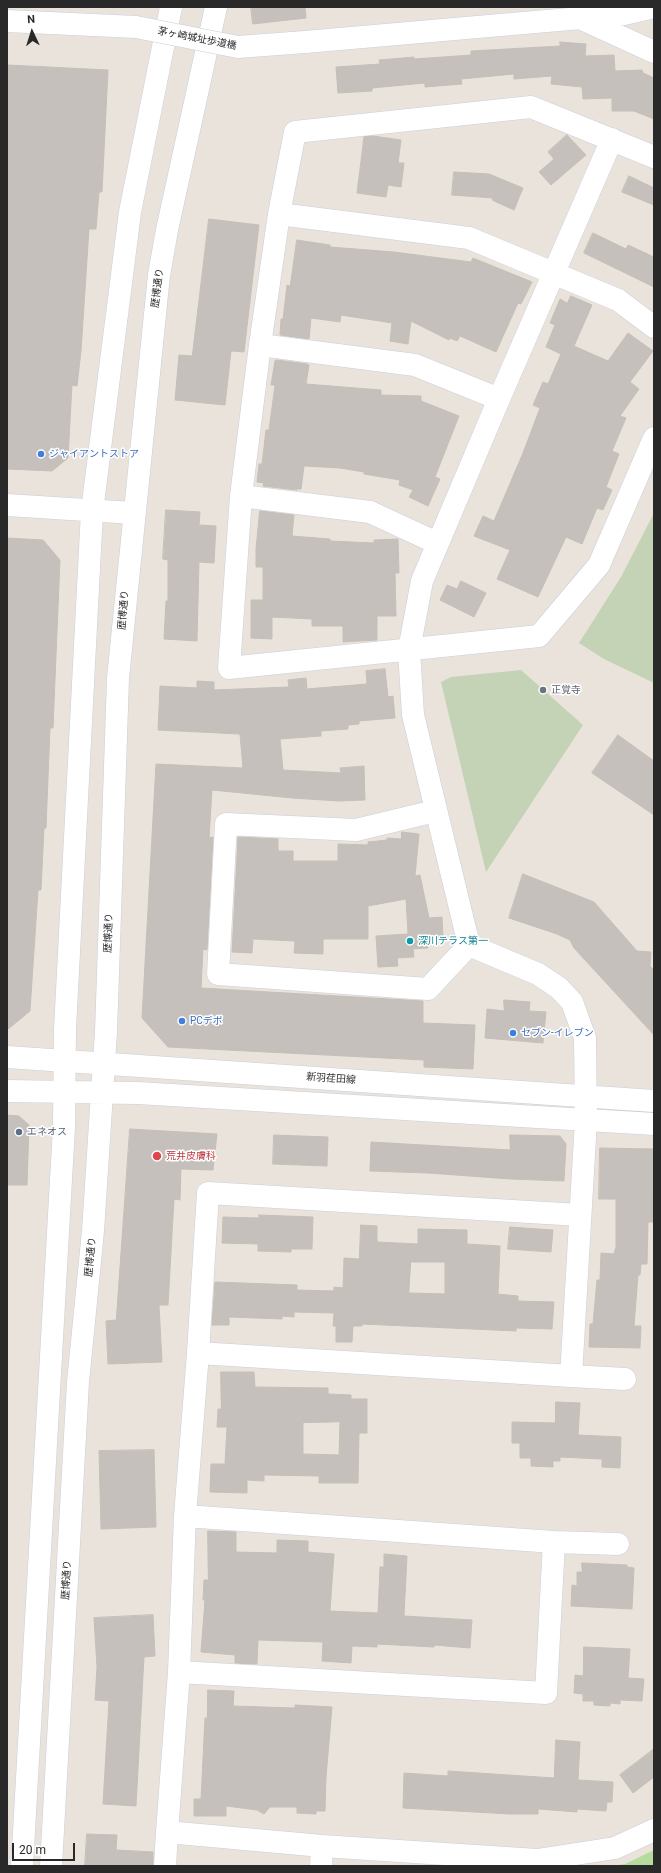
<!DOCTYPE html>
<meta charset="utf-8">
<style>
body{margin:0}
#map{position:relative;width:661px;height:1873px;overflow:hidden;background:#eae3dc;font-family:Roboto,sans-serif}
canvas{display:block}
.frame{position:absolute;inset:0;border:8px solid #292929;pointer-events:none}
.north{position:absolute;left:12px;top:12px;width:40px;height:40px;-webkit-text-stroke:3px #fff;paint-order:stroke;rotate:356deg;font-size:11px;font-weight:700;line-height:16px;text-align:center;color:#292929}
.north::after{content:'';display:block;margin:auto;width:14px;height:18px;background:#292929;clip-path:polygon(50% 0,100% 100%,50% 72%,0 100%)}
.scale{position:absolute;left:12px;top:1843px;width:63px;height:18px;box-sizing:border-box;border:2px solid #292929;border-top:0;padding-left:5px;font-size:12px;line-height:14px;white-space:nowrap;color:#292929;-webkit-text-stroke:3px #fff;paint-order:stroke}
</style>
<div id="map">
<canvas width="661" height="1873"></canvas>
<div class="frame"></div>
<div class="north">N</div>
<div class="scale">20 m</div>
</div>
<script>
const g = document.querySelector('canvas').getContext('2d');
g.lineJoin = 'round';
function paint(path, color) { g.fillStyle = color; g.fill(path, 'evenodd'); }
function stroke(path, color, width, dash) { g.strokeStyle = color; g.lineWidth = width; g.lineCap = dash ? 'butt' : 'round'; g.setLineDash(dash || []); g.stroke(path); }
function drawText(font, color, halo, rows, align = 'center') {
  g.font = font + ' Roboto,"Noto Sans JP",sans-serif'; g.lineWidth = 3; g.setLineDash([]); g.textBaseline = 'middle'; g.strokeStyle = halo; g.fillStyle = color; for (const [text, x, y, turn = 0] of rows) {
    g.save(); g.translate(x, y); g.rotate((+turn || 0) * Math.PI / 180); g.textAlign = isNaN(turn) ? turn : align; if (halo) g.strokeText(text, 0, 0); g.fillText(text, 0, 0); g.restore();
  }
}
const green = new Path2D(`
 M654,1850V1866H610L625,1864Z`);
const cemetery = new Path2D(`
 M654,513V683L604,659L579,643L621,577Z
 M521,670L583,725L486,872L441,682L451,677Z`);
const building = new Path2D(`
 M251,7H305L306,18L253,24Z
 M560,42L586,44L585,56L614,55L615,71L642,70L643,73L654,78V119L634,111H612V98L583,99L582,87L551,84L552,76L514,79V74L461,79L462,84L425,87V83L372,88V91L338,93L336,67L380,64L379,60L414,57V59L471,55V51L560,46Z
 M8,65L108,70L102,192H99L96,229H89L81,351L77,386L72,385L68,458L52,471L7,469Z
 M567,135L586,155L551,185L539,172L554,159L548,152Z
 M373,136L401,140L398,163H404L401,187L388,185L386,197L357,193L364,137Z
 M454,172L489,174L523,188L514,210L492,200L493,198L452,195Z
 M629,176L654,188V205L622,192Z
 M209,219L259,225L244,352L231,351L225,405L175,400L179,355L192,356Z
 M593,233L626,249L628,245L654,257V287L584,253Z
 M297,240L330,245V247L394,252L471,262L473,258L532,282L521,304L518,303L496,352L460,336L457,341L450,338L449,340L411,321L408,344L390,341L392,323L341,315L340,322L311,318L309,339L280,335L281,319H283L287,285L290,286Z
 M571,296L592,305L574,346L608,361L628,333L653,351L630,382L639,389L620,416L626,418L612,451L619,454L606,487L612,490L603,510L597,508L582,544L566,537L538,597L497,579L510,550L474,536L483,516L494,521L523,453L540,408L533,405L543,382L548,384L561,354L546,347L555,325L550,323L560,299L567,303Z
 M277,360L307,364L309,365L306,384L381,390V395L421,396V401L459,416L435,477L440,479L428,506L409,497L413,490L399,485L400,480L364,474V472L340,468L304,466L301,489H297V490L263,486L264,483L257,482L259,464H262L266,430H269L275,385H271L275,361Z
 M166,510L200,512L199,525L216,526L214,563L199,562L197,641L164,639L166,601H168V560L163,559Z
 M260,511L294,515L292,536L330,539V541L374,543V540L398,539L399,573H395L396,616H377V640L343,642V626H312V619L272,617V639L251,638V600H263V567H256V549Z
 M7,538L43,540L60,560L53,728H50L46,828H44L41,890H38L30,1011L7,1030Z
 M461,581L486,593L474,617L440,600L447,585L457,589Z
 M385,669L388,697L393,696L395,718L359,721V724L348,725V729L321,731V736L280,739L283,770L341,773L340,768L364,766L365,800L339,801L292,798L212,790L209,838L213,837L207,950L203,949L201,988L423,1001V1023L475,1025L473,1069L424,1067V1060L168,1047L142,1018L156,764L243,768L240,734L158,730L160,686L197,688V681L214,682V690L289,687L288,680L306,678L307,689L318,688L367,684L366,671Z
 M618,735L654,761V815L592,773Z
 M402,832L419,834L415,876L420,875L429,918L442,917L443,939L427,940L428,948L413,949L414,957L397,958L398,966L378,967L376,936L408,934L406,899L368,906V939H323V954L294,953L295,941L253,939L252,953L232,952L238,837L278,839V851H293V861H338V844L368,845V842L387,840V838L401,839Z
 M523,874L594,902L637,951L651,952L650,966L654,970V1035L574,948L570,940L557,934L509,918Z
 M504,1000L530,1002L529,1011L546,1012L543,1043L485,1038L487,1009L504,1011Z
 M7,1115L19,1116L29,1125L27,1185H7Z
 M130,1129L217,1134L213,1170L181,1169L180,1200L174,1199L168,1305H159L162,1362L108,1364L106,1321L116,1320Z
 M274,1135L328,1137L327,1166L273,1164Z
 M510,1135L560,1136L566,1144L564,1181L510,1179L428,1173L370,1171L371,1142L510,1150Z
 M600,1148L654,1149L653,1222H648L647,1264H641L640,1275H638L634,1326H641L640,1348L589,1347L590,1324H593L597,1280H600L601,1253L614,1254L616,1247V1199H599Z
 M259,1215L313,1217L312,1249H291V1252L258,1251V1244L222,1243L223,1217L259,1218Z
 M361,1225L377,1226V1242L418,1244V1229L467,1230V1244L500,1246L498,1294L518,1296V1301L554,1302L552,1329L516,1328V1331L362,1324V1326H353L352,1342H336V1326H333L334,1313L294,1312V1317L282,1316V1319L229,1317V1325H212L215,1282L297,1285V1290L334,1291V1287L343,1288L344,1258L359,1259ZM411,1262H445V1294L409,1293Z
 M510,1227L553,1230L551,1252L508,1249Z
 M221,1372H254L255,1387L328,1388V1394L351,1395V1399H367V1433H359L358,1483H319V1476L264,1475V1481L247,1480V1493L210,1492L211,1464H225L227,1427H217L218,1409H221ZM340,1422L339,1455L303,1454V1423Z
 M556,1402L580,1403L578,1435L621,1437L620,1468L602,1467V1459L560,1457V1461H553V1467L531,1466V1458H520V1443H512V1422L555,1423Z
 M154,1450L156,1527L101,1529L99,1451Z
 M208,1531L236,1532V1552L277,1553V1540L308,1541V1552L334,1554L330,1611L378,1613L380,1567H384V1554L407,1556L404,1616L472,1620L470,1648L434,1645V1647L377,1644V1647L352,1646L351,1663L322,1661L323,1642L258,1640L257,1664L235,1663V1655L201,1652L205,1600H203L204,1580H208Z
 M582,1563L627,1565V1567L634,1568L632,1609L571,1606L572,1585L577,1586V1572H582Z
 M153,1615L155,1656L144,1657L136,1806L103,1804L109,1701L95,1700L97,1667L94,1618Z
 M584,1647L630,1649L628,1678L644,1679L642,1701L620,1700V1704L610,1703V1706L594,1705V1701H583V1694L574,1693L575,1675L583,1676Z
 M208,1690L234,1691L233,1706L295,1708V1705L332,1707L326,1777L325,1811H316V1814L297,1813V1807H270L264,1814L257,1810L226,1806V1816H194V1799H201L205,1718H207Z
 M556,1740L580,1742L578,1780L613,1782L612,1802H607L606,1811L577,1809V1812L538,1809V1814H510L403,1808L404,1773L448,1776V1771L554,1778Z
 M654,1749V1777L633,1793L620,1775Z
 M87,1834L117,1835L116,1850L153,1852V1866H85Z`);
const minor = new Path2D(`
 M582,19L654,52
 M7,21L136,27
 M305,42L581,18L624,14L654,7
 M612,139L499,399L422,581L409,650L413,715L469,945L538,974L559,988L572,1002L585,1038L586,1120L571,1376L198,1353L185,1516L179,1672L167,1832L322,1846L537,1860L615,1848L654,1830
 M654,157L531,107L295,132L279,214L260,345L241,496L229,668L539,636L599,565L654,438
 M279,214L469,238L618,300L654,327
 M260,345L415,365L499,399
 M241,496L370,512L437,543
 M7,505L133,513
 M435,811L356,830L226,824L218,974L428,989L469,945
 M7,1057L654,1101
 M7,1091L138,1093L654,1124
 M198,1353L208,1193L580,1215
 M571,1376L625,1379
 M185,1516L554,1542L618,1544
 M179,1672L546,1693L554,1542
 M22,1866L64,1127L65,1029L92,511L130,212L171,7
 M51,1866L78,1382L93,1231L106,1032L118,678L159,275L167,230L216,7
 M165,1866L167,1832
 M321,1866L322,1846`);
const minorBridge = new Path2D(`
 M136,27L238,47L305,42`);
const markers = [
 [41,454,4,"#3f7fe0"],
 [543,690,4,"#6b7280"],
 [410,941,4,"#0f9aa8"],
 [182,1021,4,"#3f7fe0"],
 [513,1033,4,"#3f7fe0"],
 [19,1132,4,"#5c6f8a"],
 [157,1156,5,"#e0444e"]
];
const streetNames = [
 ["茅ヶ崎城址歩道橋",197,39,11],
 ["歴博通り",158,288,-83],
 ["歴博通り",124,610,-85],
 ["歴博通り",109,933,-88],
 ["新羽荏田線",331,1079,4],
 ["歴博通り",91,1257,-84],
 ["歴博通り",67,1580,-87]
];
const shopNames = [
 ["ジャイアントストア",49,454],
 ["PCデポ",190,1021],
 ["セブン-イレブン",521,1033]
];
const worshipNames = [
 ["正覚寺",551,690]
];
const cultureNames = [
 ["深川テラス第一",418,941]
];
const serviceNames = [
 ["エネオス",27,1132]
];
const healthNames = [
 ["荒井皮膚科",166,1156]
];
paint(green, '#b5db9d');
paint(cemetery, '#c4d2b5');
paint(building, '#c5c0bb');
stroke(building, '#c5bfb6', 1);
stroke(minor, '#caced9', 23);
stroke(minor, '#fff', 22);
stroke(minorBridge, '#caced9', 23, []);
stroke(minorBridge, '#fff', 22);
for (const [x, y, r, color] of markers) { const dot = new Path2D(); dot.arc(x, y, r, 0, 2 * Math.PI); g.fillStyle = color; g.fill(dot); stroke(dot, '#fff', 1.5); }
drawText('10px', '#292929', '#fff', streetNames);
drawText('10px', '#366cbe', '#fff', shopNames, 'left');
drawText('10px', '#5b616d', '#fff', worshipNames, 'left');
drawText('10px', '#0d838f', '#fff', cultureNames, 'left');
drawText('10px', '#4e5e75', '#fff', serviceNames, 'left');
drawText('10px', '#be3a42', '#fff', healthNames, 'left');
</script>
